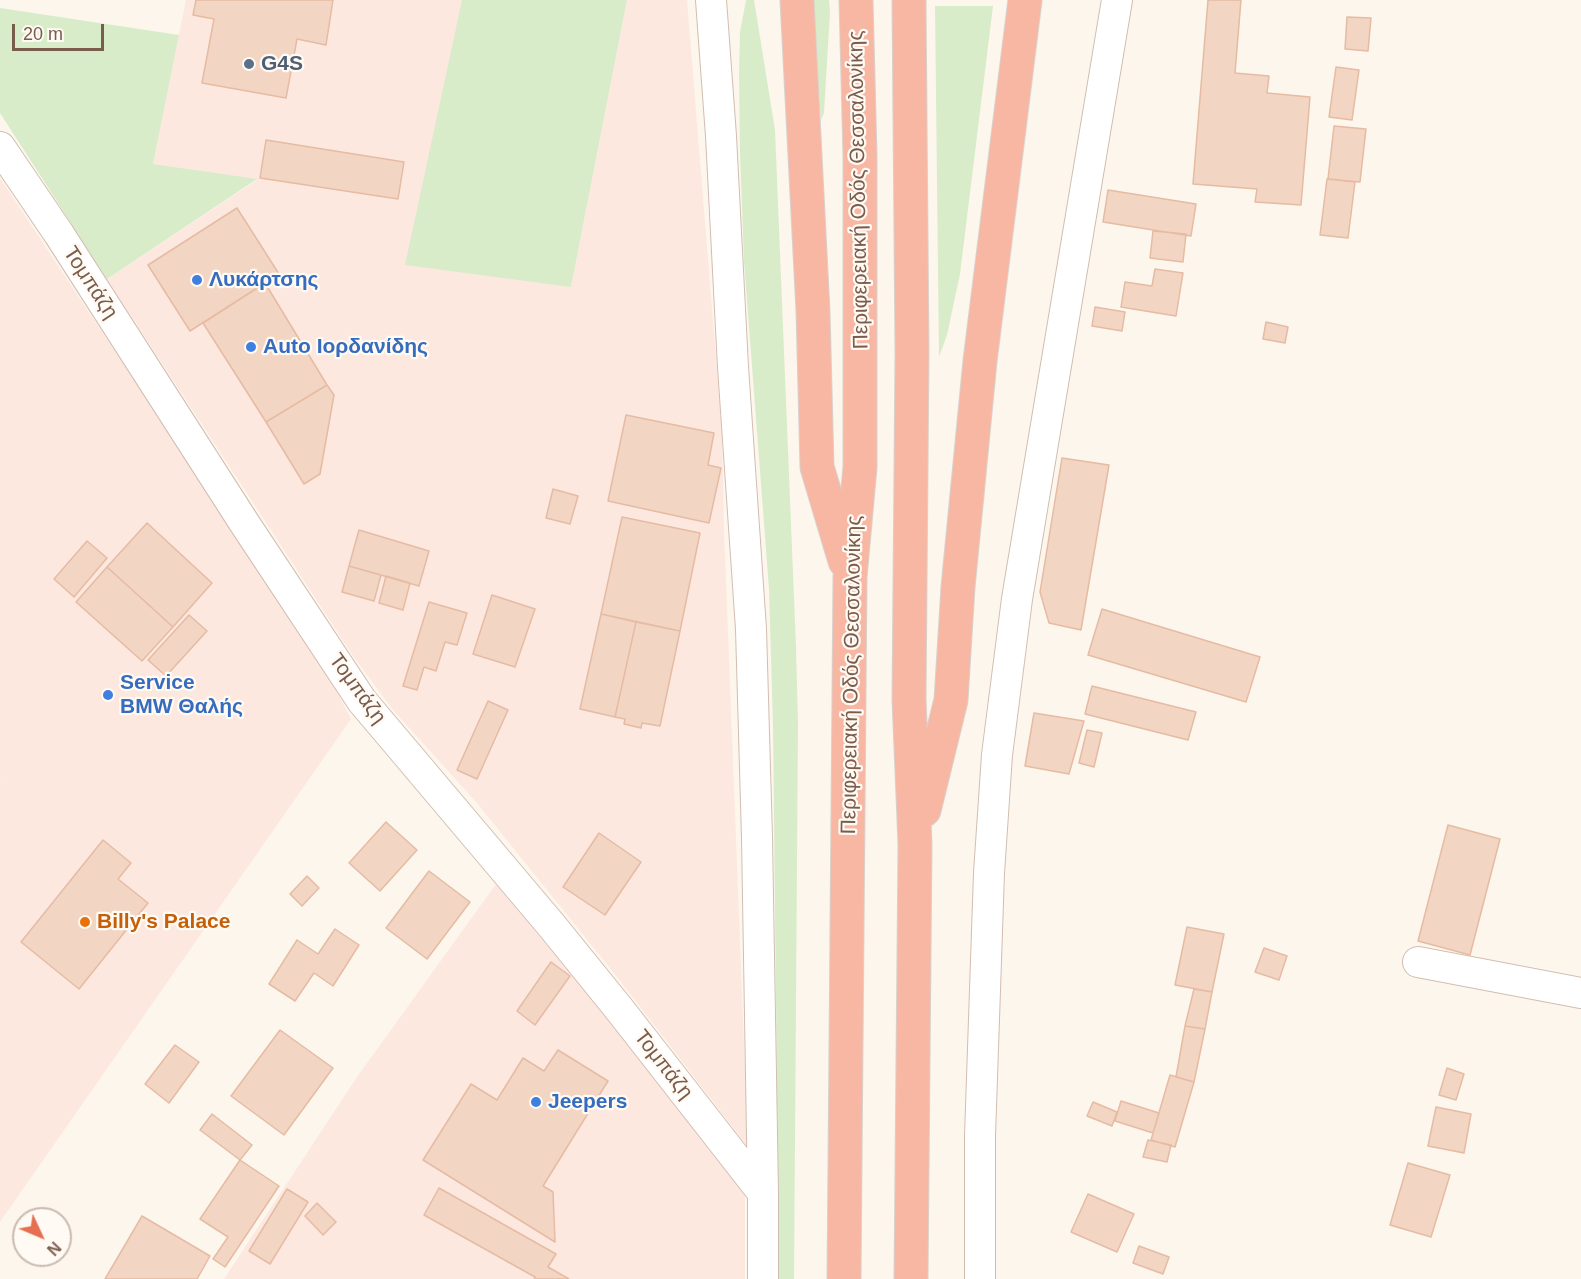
<!DOCTYPE html>
<meta charset="utf-8">
<style>
body{margin:0}
#map{position:relative;width:1581px;height:1279px;overflow:hidden;background:#fdf6ec;font-family:Helvetica,sans-serif}
canvas{display:block}
.north{position:absolute;left:12px;top:1207px;width:60px;height:60px;box-sizing:border-box;background:#fffaf3;border:2px solid #cabbb1;border-radius:50%;rotate:134deg;font-size:16px;font-weight:700;line-height:24px;text-align:center;color:#7a5c4d}
.north::after{content:'';display:block;margin:auto;width:21px;height:27px;background:#e76f51;clip-path:polygon(50% 0,100% 100%,50% 72%,0 100%)}
.scale{position:absolute;left:12px;top:24px;width:92px;height:27px;box-sizing:border-box;border:3px solid #7a5c4d;border-top:0;padding-left:8px;font-size:18px;line-height:21px;white-space:nowrap;color:#7a5c4d;-webkit-text-stroke:4px #fffaf3;paint-order:stroke}
</style>
<div id="map">
<canvas width="1581" height="1279"></canvas>
<div class="north">N</div>
<div class="scale">20 m</div>
</div>
<script>
const g = document.querySelector('canvas').getContext('2d');
g.lineJoin = 'round';
function paint(path, color) { g.fillStyle = color; g.fill(path, 'evenodd'); }
function stroke(path, color, width, dash) { g.strokeStyle = color; g.lineWidth = width; g.lineCap = dash ? 'butt' : 'round'; g.setLineDash(dash || []); g.stroke(path); }
function drawText(font, color, halo, rows, align = 'center') {
  g.font = font + ' Helvetica,sans-serif'; g.lineWidth = 4.5; g.setLineDash([]); g.textBaseline = 'middle'; g.strokeStyle = halo; g.fillStyle = color; for (const [text, x, y, turn = 0] of rows) {
    g.save(); g.translate(x, y); g.rotate((+turn || 0) * Math.PI / 180); g.textAlign = isNaN(turn) ? turn : align; if (halo) g.strokeText(text, 0, 0); g.fillText(text, 0, 0); g.restore();
  }
}
const commercial = new Path2D(`
 M186,0H463L571,287L627,0H687L722,432L724,530L748,1147L617,977L477,803L393,710L353,656L107,279L257,180L153,164Z
 M0,178L287,611L335,688L351,719L0,1222V781L2,782L0,780Z
 M496,884L745,1184V1279H224L357,1077Z`);
const green = new Path2D(`
 M462,0H627L571,287L405,265Z
 M746,0H754L775,130L796,647L798,722L794,1279H779L773,725L769,589L744,261L740,153L739,74L740,32Z
 M812,0H829L830,12L824,113L821,120Z
 M935,6H993L960,274L947,335L939,357Z
 M0,8L179,35L153,164L257,179L107,279L0,113Z`);
const building = new Path2D(`
 M196,0H333L326,45L297,39L286,98L202,83L214,19L193,15Z
 M1208,0H1241L1235,73L1269,76L1267,93L1310,97L1301,205L1255,202L1257,189L1193,184Z
 M1347,17L1371,18L1368,51L1345,49Z
 M1336,67L1359,70L1352,120L1329,117Z
 M1334,126L1366,129L1360,182L1328,179Z
 M266,140L404,162L398,199L260,178Z
 M1327,179L1355,182L1348,238L1320,235Z
 M1108,190L1196,204L1191,236L1103,222Z
 M237,208L279,274L190,331L148,265Z
 M1153,231L1186,234L1183,262L1150,258Z
 M1155,269L1183,273L1176,316L1121,307L1125,282L1152,286Z
 M265,283L327,385L266,422L203,323Z
 M1095,307L1125,312L1122,331L1092,326Z
 M1266,322L1288,327L1285,343L1263,339Z
 M327,385L334,395L320,474L304,484L266,422Z
 M626,415L714,433L708,465L721,468L709,523L608,501Z
 M1062,458L1109,465L1081,630L1049,623L1040,592Z
 M553,489L578,496L570,524L546,518Z
 M622,517L700,533L680,631L601,614Z
 M147,523L212,583L173,627L107,567Z
 M359,530L429,551L419,586L349,566Z
 M87,541L107,558L74,597L54,579Z
 M349,566L381,575L374,601L342,592Z
 M107,567L173,627L142,661L76,602Z
 M386,576L410,583L403,610L379,603Z
 M492,595L535,609L515,667L473,654Z
 M429,602L467,613L457,645L445,642L436,671L424,667L417,690L403,686Z
 M1102,609L1260,657L1246,702L1088,655Z
 M601,614L636,622L615,717L580,709Z
 M189,615L207,631L166,676L148,660Z
 M636,622L680,631L660,726L642,723L641,728L624,724L625,719L615,717Z
 M1092,686L1196,712L1188,740L1085,714Z
 M488,701L508,710L477,779L457,770Z
 M1034,713L1084,721L1069,774L1025,766Z
 M1087,730L1102,733L1094,767L1079,763Z
 M386,822L417,850L380,891L349,863Z
 M1448,825L1500,839L1470,955L1418,941Z
 M599,833L641,862L605,915L563,887Z
 M103,840L131,863L118,879L148,903L79,989L21,942Z
 M429,871L470,902L427,959L386,928Z
 M307,876L319,888L302,906L290,894Z
 M1187,927L1224,934L1212,992L1175,985Z
 M335,929L359,945L333,986L314,973L295,1001L269,984L297,940L318,954Z
 M1264,948L1287,956L1279,980L1255,972Z
 M551,962L570,976L535,1025L517,1011Z
 M1194,989L1212,992L1205,1029L1185,1026Z
 M1185,1026L1205,1029L1194,1082L1176,1077Z
 M280,1030L333,1068L284,1135L231,1096Z
 M175,1045L199,1062L169,1103L145,1084Z
 M558,1050L608,1081L543,1186L553,1192L555,1242L423,1160L471,1084L497,1100L523,1058L544,1071Z
 M1447,1068L1464,1074L1456,1100L1439,1095Z
 M1170,1075L1194,1082L1175,1147L1151,1140Z
 M1121,1101L1159,1113L1153,1133L1115,1121Z
 M1093,1102L1117,1112L1112,1126L1087,1116Z
 M1436,1107L1471,1114L1464,1153L1428,1146Z
 M212,1114L252,1145L240,1160L200,1130Z
 M1148,1140L1171,1145L1167,1162L1143,1157Z
 M240,1160L279,1186L225,1267L213,1259L228,1237L200,1219Z
 M1408,1163L1450,1175L1431,1237L1390,1225Z
 M439,1188L556,1254L548,1267L569,1279H534L535,1277L424,1215Z
 M287,1189L308,1202L270,1264L249,1251Z
 M1088,1194L1134,1214L1117,1252L1071,1232Z
 M317,1203L336,1222L323,1235L305,1216Z
 M142,1216L210,1256L197,1279H105Z
 M1139,1246L1169,1257L1163,1274L1133,1263Z`);
const minor = new Path2D(`
 M711,0L721,136L733,367L751,629L757,838L763,1193V1279
 M0,147L59,234L243,521L362,701L552,926L620,1010L763,1193
 M1418,962L1581,993
 M980,1279V1136L989,873L997,755L1017,599L1117,0`);
const highway = new Path2D(`
 M797,0L813,311L817,467L845,561
 M909,0L912,353L909,700L915,844L911,1279
 M924,810L951,700L958,587L980,361L1025,0
 M844,1279L850,577L860,467V156L856,0`);
const markers = [
 [249,64,6,"#5c6f8a"],
 [197,280,6,"#3f7fe0"],
 [251,347,6,"#3f7fe0"],
 [108,695,6,"#3f7fe0"],
 [85,922,6,"#e8710a"],
 [536,1102,6,"#3f7fe0"]
];
const serviceNames = [
 ["G4S",261,64]
];
const streetNames = [
 ["Περιφερειακή Οδός Θεσσαλονίκης",859,190,-91],
 ["Τομπάζη",90,283,57],
 ["Περιφερειακή Οδός Θεσσαλονίκης",852,675,-89],
 ["Τομπάζη",357,689,54],
 ["Τομπάζη",663,1065,52]
];
const shopNames = [
 ["Λυκάρτσης",209,280],
 ["Auto Ιορδανίδης",263,347],
 ["Service",120,683],
 ["BMW Θαλής",120,707],
 ["Jeepers",548,1102]
];
const foodNames = [
 ["Billy's Palace",97,922]
];
paint(commercial, '#fde8e0');
paint(green, '#d8ecc9');
paint(building, '#f3d5c3');
stroke(building, '#e6bba3', 1.5);
stroke(minor, '#d1beb0', 32);
stroke(highway, '#dad1cd', 35);
stroke(minor, '#fff', 30);
stroke(highway, '#f7b7a3', 33);
for (const [x, y, r, color] of markers) { const dot = new Path2D(); dot.arc(x, y, r, 0, 2 * Math.PI); g.fillStyle = color; g.fill(dot); stroke(dot, '#fffaf3', 2); }
drawText('bold 21px', '#4e5e75', '#fffaf3', serviceNames, 'left');
drawText('21px', '#7a5c4d', '#fffaf3', streetNames);
drawText('bold 21px', '#366cbe', '#fffaf3', shopNames, 'left');
drawText('bold 21px', '#c56008', '#fffaf3', foodNames, 'left');
</script>
